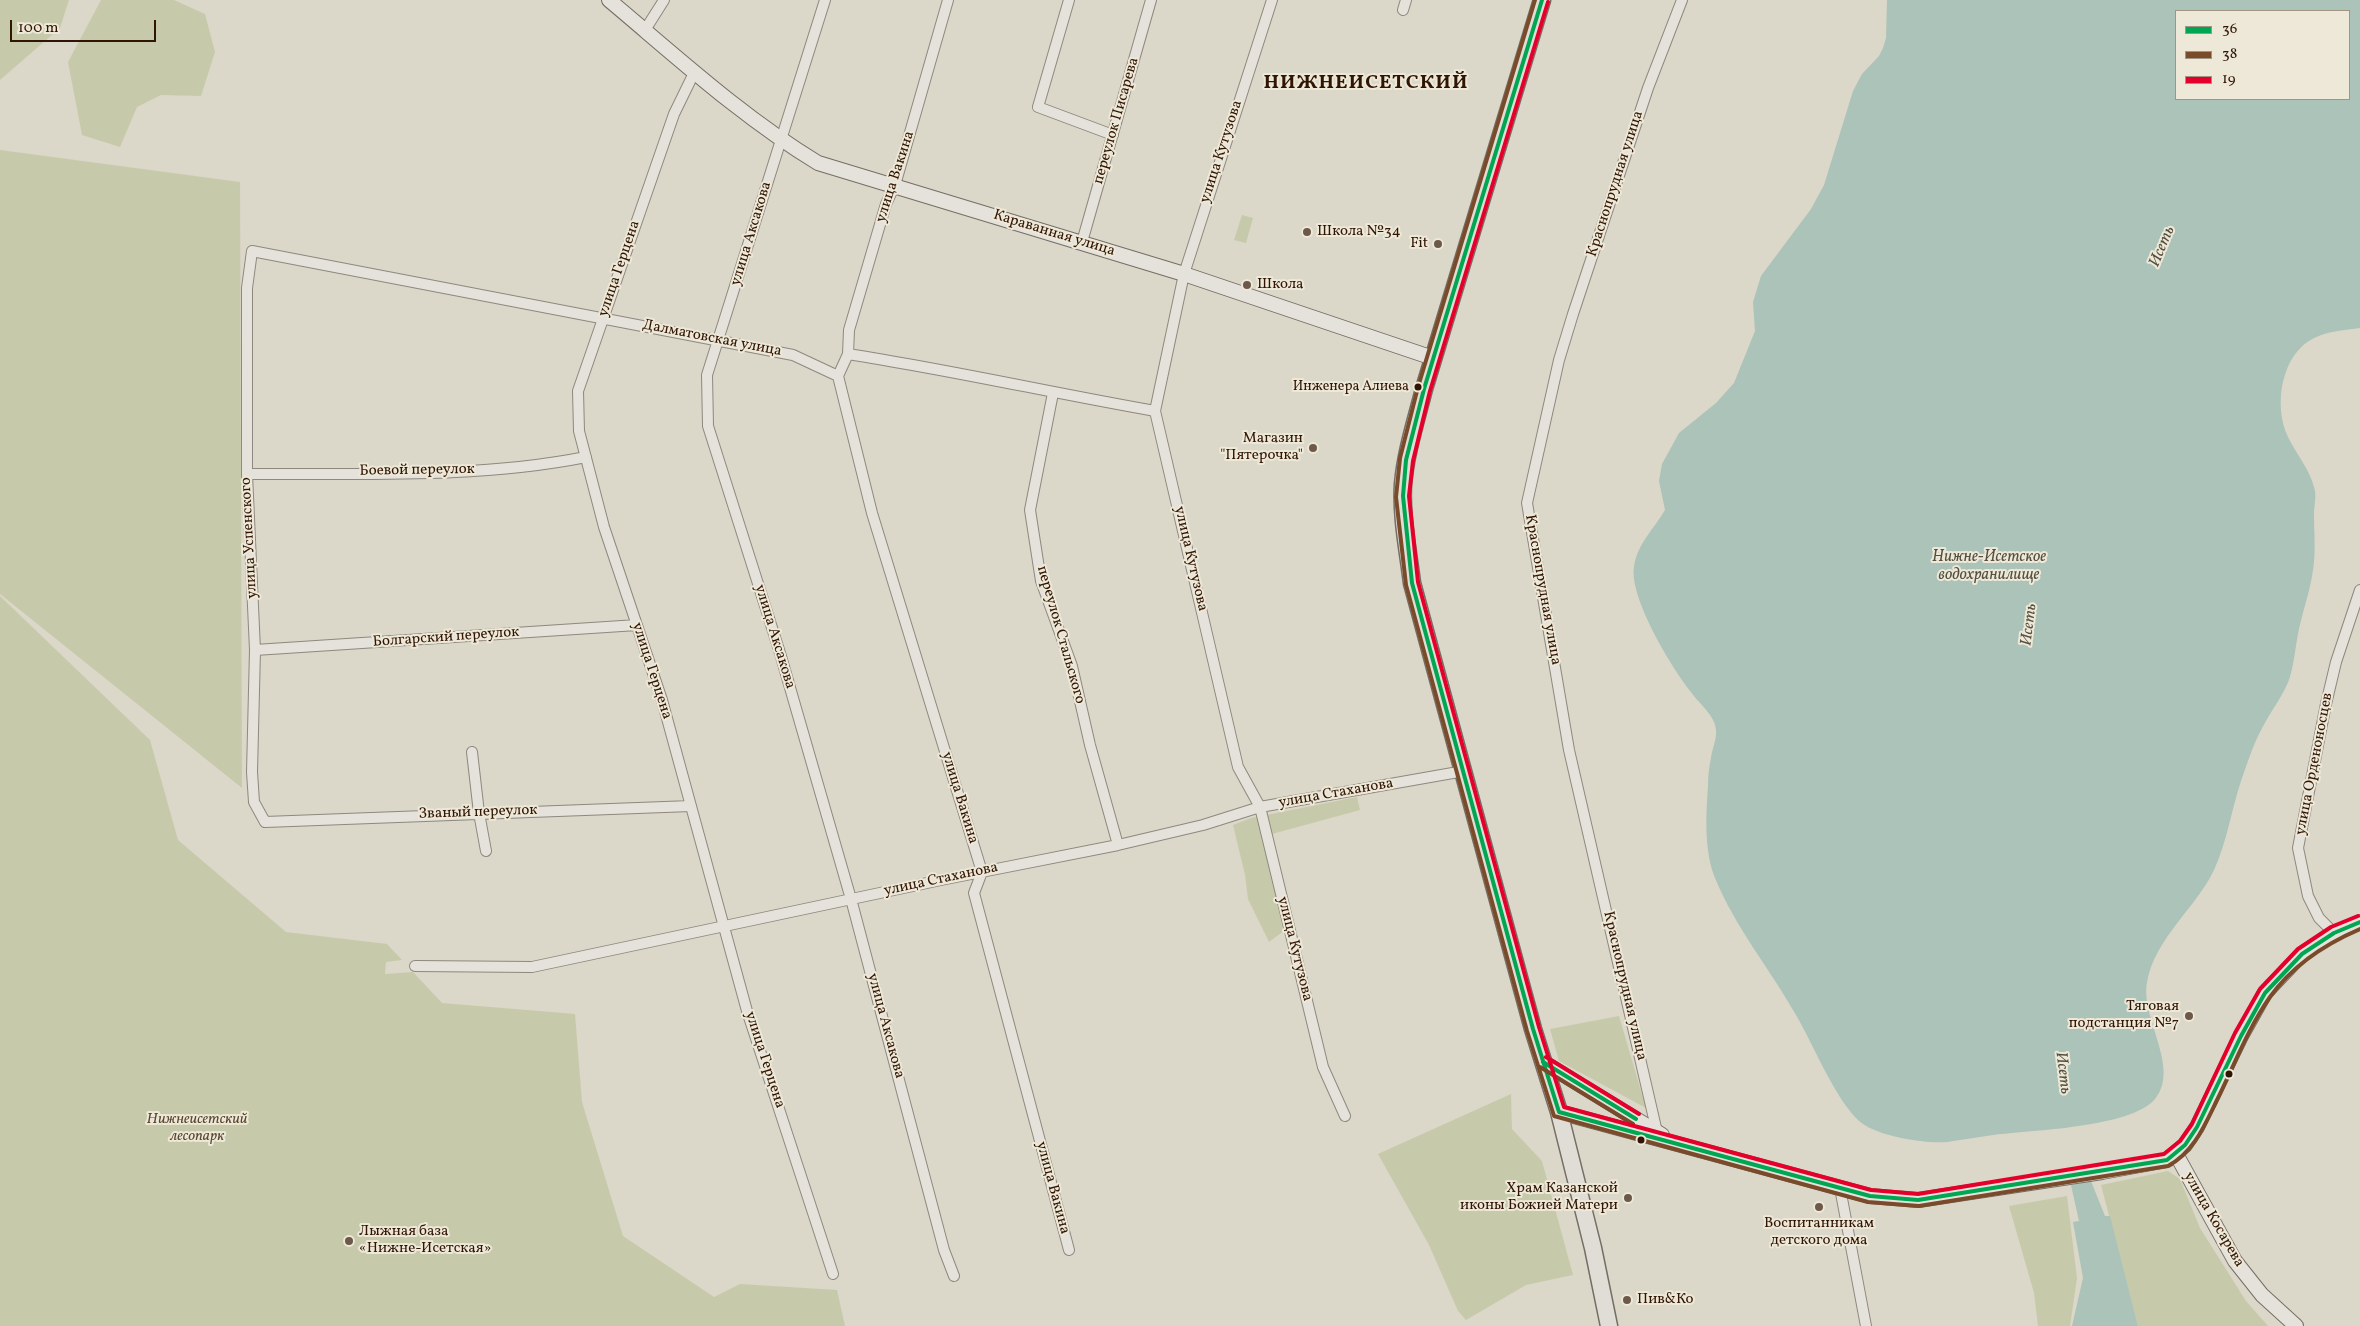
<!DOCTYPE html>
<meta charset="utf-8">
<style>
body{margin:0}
#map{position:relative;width:2360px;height:1326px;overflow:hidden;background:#dbd7c9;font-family:Vollkorn,serif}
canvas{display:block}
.legend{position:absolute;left:2175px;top:10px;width:175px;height:90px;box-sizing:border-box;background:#ede8d7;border:1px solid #a29483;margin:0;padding:6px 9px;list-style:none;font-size:15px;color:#311504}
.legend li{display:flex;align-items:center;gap:10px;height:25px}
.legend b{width:25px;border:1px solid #a29483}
.scale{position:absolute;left:10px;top:20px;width:146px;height:22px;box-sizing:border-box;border:2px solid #311504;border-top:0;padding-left:6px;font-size:15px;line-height:18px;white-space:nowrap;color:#311504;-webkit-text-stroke:4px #ede8d7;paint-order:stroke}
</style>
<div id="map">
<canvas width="2360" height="1326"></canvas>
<ul class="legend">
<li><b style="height:6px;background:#00a651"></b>36</li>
<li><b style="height:6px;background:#7a4b2a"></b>38</li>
<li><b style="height:6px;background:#e4002b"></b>19</li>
</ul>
<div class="scale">100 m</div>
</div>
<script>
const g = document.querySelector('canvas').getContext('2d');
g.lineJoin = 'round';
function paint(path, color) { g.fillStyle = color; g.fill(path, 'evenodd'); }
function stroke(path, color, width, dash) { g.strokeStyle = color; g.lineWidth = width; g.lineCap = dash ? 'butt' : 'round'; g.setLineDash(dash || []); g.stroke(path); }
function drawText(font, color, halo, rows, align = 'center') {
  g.font = font + ' Vollkorn,serif'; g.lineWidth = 4; g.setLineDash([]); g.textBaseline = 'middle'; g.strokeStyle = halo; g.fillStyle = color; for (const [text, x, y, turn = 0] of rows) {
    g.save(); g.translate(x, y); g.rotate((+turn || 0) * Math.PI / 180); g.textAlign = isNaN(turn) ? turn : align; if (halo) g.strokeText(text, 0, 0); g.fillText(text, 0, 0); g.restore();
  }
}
const green = new Path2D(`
 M0,0H69L60,28L0,80Z
 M101,0H174L205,14L215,52L201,96L161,95L137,107L120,147L82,135L68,62Z
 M0,150L240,182L242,788L0,594Z
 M1242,215L1253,218L1246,243L1234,240Z
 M0,596L150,740L178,840L286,932L387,944L402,960L386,962L385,974L413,972L442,1003L575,1014L582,1102L623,1236L714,1297L740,1284L837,1290L845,1326H0Z
 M1357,797L1360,810L1272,834L1285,930L1269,942L1248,899L1245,875L1233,825L1251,818Z
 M1619,1016L1646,1108L1559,1061L1550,1029Z
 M1511,1094L1512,1129L1542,1161L1573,1275L1526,1285L1466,1320L1458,1311L1429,1245L1378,1154Z
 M2168,1171L2180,1179L2200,1228L2246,1301L2268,1326H2138L2101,1185Z
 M2067,1196L2077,1278L2070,1326H2038L2034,1293L2009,1206Z`);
const water = new Path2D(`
 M1887,0H2360V328C2345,330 2328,331 2314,338C2281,354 2273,406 2288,437C2296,454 2309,468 2314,487C2317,496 2314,505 2314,514C2314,533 2316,552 2313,570C2310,592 2302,613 2298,634C2295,649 2294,665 2289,680C2283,695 2274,707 2266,721C2255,739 2248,761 2241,781C2231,811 2227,842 2214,870C2196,908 2155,938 2147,982C2140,1018 2181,1068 2155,1099C2130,1128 2031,1130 1993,1135C1978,1137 1962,1140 1947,1142C1925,1144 1874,1136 1858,1120C1835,1098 1813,1044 1796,1015C1770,969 1735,927 1715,878C1704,851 1706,815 1708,786C1708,777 1709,767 1711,758C1712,749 1717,739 1716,730C1715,715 1699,704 1691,692C1671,667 1629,597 1634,567C1637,544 1654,529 1665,510L1659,481L1662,464L1679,433L1716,403L1734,383L1755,331L1753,302L1761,276L1811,209L1824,185L1853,91L1862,74L1879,56L1883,48L1886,38ZM2349,11V99H2176V11Z
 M2091,1181L2105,1216H2110L2138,1326H2072L2083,1278L2073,1222L2079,1221L2071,1185Z`);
const street = new Path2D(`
 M825,0L707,375L708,426L780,653L851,899L944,1250L954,1276
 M1069,0L1038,107L1113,135
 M1272,0L1184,274L1155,411L1238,767L1260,807L1323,1067L1345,1116
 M1403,10L1406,0
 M645,30L664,0
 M694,73L674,114L578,391L579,431L604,527L662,700L747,1011L833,1274
 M1082,242L1151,0
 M848,354L849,330L886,204L895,185L948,0
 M838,376L872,513L982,872L974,893L1069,1250
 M1053,393L1030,510L1041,581L1072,666L1090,745L1118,845
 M247,474C360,473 475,479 586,457
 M255,650L637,625
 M472,752L479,813L486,851
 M691,806L265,822L254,802L252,772L255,650L247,474V288L252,251L793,355L838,376L848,354C951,370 1052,393 1155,411
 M2334,933L2319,918L2308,896L2298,848L2326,704L2336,662L2360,590
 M415,966L532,967L941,880L1118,845L1203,825L1260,807L1464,771
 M1657,1132L1569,750L1527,503L1559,360L1573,314L1648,88L1682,0
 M1840,1188L1866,1326`);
const secondary = new Path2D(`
 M609,0C677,57 742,117 818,163L1184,274L1433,358
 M1543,1062L1662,1135
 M1559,1112L1870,1196L1918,1200L2102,1172L2167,1160L2185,1145L2197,1127L2241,1036L2265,993L2302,954L2334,933L2360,922
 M2176,1154L2235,1261L2262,1295L2296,1326`);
const primary = new Path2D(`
 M1542,0L1424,389C1416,421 1406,451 1403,484C1401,517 1408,550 1412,583L1533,1029L1559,1112L1593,1248L1609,1326`);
const bus1 = new Path2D(`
 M1542,0L1424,389L1406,460L1403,496L1412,583L1533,1029L1559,1112L1870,1196L1918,1200L2167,1160L2185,1145L2197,1127L2241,1036L2265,993L2302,954L2334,933L2360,922
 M1543,1062L1636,1119`);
const bus2 = new Path2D(`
 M1535,0L1418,387L1400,458L1396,497L1406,585L1527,1031L1554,1116L1868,1202L1919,1206L2168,1166C2195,1152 2206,1122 2219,1096C2235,1063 2249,1027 2270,997C2292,966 2325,944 2360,929
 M1540,1067L1633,1124`);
const bus3 = new Path2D(`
 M1548,2L1430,391L1413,461L1409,496L1418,582L1539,1027L1564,1107L1871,1190L1918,1194L2164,1154L2180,1141L2192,1124L2235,1033L2260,989L2298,949L2331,927L2358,916
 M1546,1057L1639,1114`);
const markers = [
 [1307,232,5,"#6c5949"],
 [1438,244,5,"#6c5949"],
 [1247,285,5,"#6c5949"],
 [1418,387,4.5,"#311504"],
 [1313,448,5,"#6c5949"],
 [2189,1016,5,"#6c5949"],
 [2229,1074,4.5,"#311504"],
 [1641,1140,4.5,"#311504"],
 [1628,1198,5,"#6c5949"],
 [1819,1207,5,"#6c5949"],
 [349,1241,5,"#6c5949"],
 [1627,1300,5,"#6c5949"]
];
const busNames = [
 ["Инженера Алиева",1409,387]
];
const streetNames = [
 ["переулок Писарева",1117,121,-74],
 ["улица Кутузова",1222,152,-72],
 ["улица Вакина",896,177,-72],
 ["Краснопрудная улица",1616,184,-72],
 ["улица Аксакова",752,234,-73],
 ["Караванная улица",1054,234,17],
 ["улица Герцена",620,269,-71],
 ["Далматовская улица",712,339,11],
 ["Боевой переулок",417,471,-1],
 ["улица Успенского",250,538,-93],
 ["улица Кутузова",1190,559,77],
 ["Краснопрудная улица",1542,590,80],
 ["переулок Стальского",1060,635,74],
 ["улица Аксакова",774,637,73],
 ["Болгарский переулок",446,638,-4],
 ["улица Герцена",651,671,72],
 ["улица Орденоносцев",2315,764,-79],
 ["улица Стаханова",1336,794,-10],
 ["улица Вакина",959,798,73],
 ["Званый переулок",478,813,-2],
 ["улица Стаханова",941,880,-12],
 ["улица Кутузова",1294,949,76],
 ["Краснопрудная улица",1624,986,77],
 ["улица Аксакова",885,1026,75],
 ["улица Герцена",764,1060,72],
 ["улица Вакина",1052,1188,75],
 ["улица Косарева",2213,1220,60]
];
const poiNames = [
 ["Школа №34",1317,232],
 ["Fit",1428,244,"right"],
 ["Школа",1257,285],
 ["Магазин",1303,439,"right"],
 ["\"Пятерочка\"",1303,456,"right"],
 ["Тяговая",2179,1007,"right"],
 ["подстанция №7",2179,1024,"right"],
 ["Храм Казанской",1618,1189,"right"],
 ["иконы Божией Матери",1618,1206,"right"],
 ["Воспитанникам",1819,1224,"center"],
 ["детского дома",1819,1241,"center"],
 ["Лыжная база",359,1232],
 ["«Нижне-Исетская»",359,1249],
 ["Пив&Ко",1637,1300]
];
const parkNames = [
 ["Нижнеисетский",197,1120],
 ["лесопарк",197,1137]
];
const waterNames = [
 ["Исеть",2163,247,-67],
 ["Нижне-Исетское",1989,558],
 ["водохранилище",1989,576],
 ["Исеть",2030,625,-83],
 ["Исеть",2062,1073,83]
];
const districtNames = [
 ["НИЖНЕИСЕТСКИЙ",1366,84]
];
paint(green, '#c7caaa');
paint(water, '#abc3b8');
stroke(street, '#8f887e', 12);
stroke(secondary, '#756e65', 16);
stroke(primary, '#756e65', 19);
stroke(street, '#e4e2db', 10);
stroke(secondary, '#e4e2db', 14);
stroke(primary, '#dfddd5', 16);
stroke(bus1, '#00a651', 4);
stroke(bus2, '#7a4b2a', 4);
stroke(bus3, '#e4002b', 4);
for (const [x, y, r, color] of markers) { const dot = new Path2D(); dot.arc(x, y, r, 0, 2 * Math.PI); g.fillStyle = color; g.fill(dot); stroke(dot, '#ede8d7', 2); }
drawText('14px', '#311504', '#ede8d7', busNames, 'right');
drawText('15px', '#311504', '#ede8d7', streetNames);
drawText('15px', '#311504', '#ede8d7', poiNames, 'left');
drawText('italic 15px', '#59482e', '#ede8d7', parkNames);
drawText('italic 16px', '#544f40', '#ede8d7', waterNames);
g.letterSpacing = '1px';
drawText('bold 20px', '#311504', '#ede8d7', districtNames);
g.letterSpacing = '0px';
</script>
